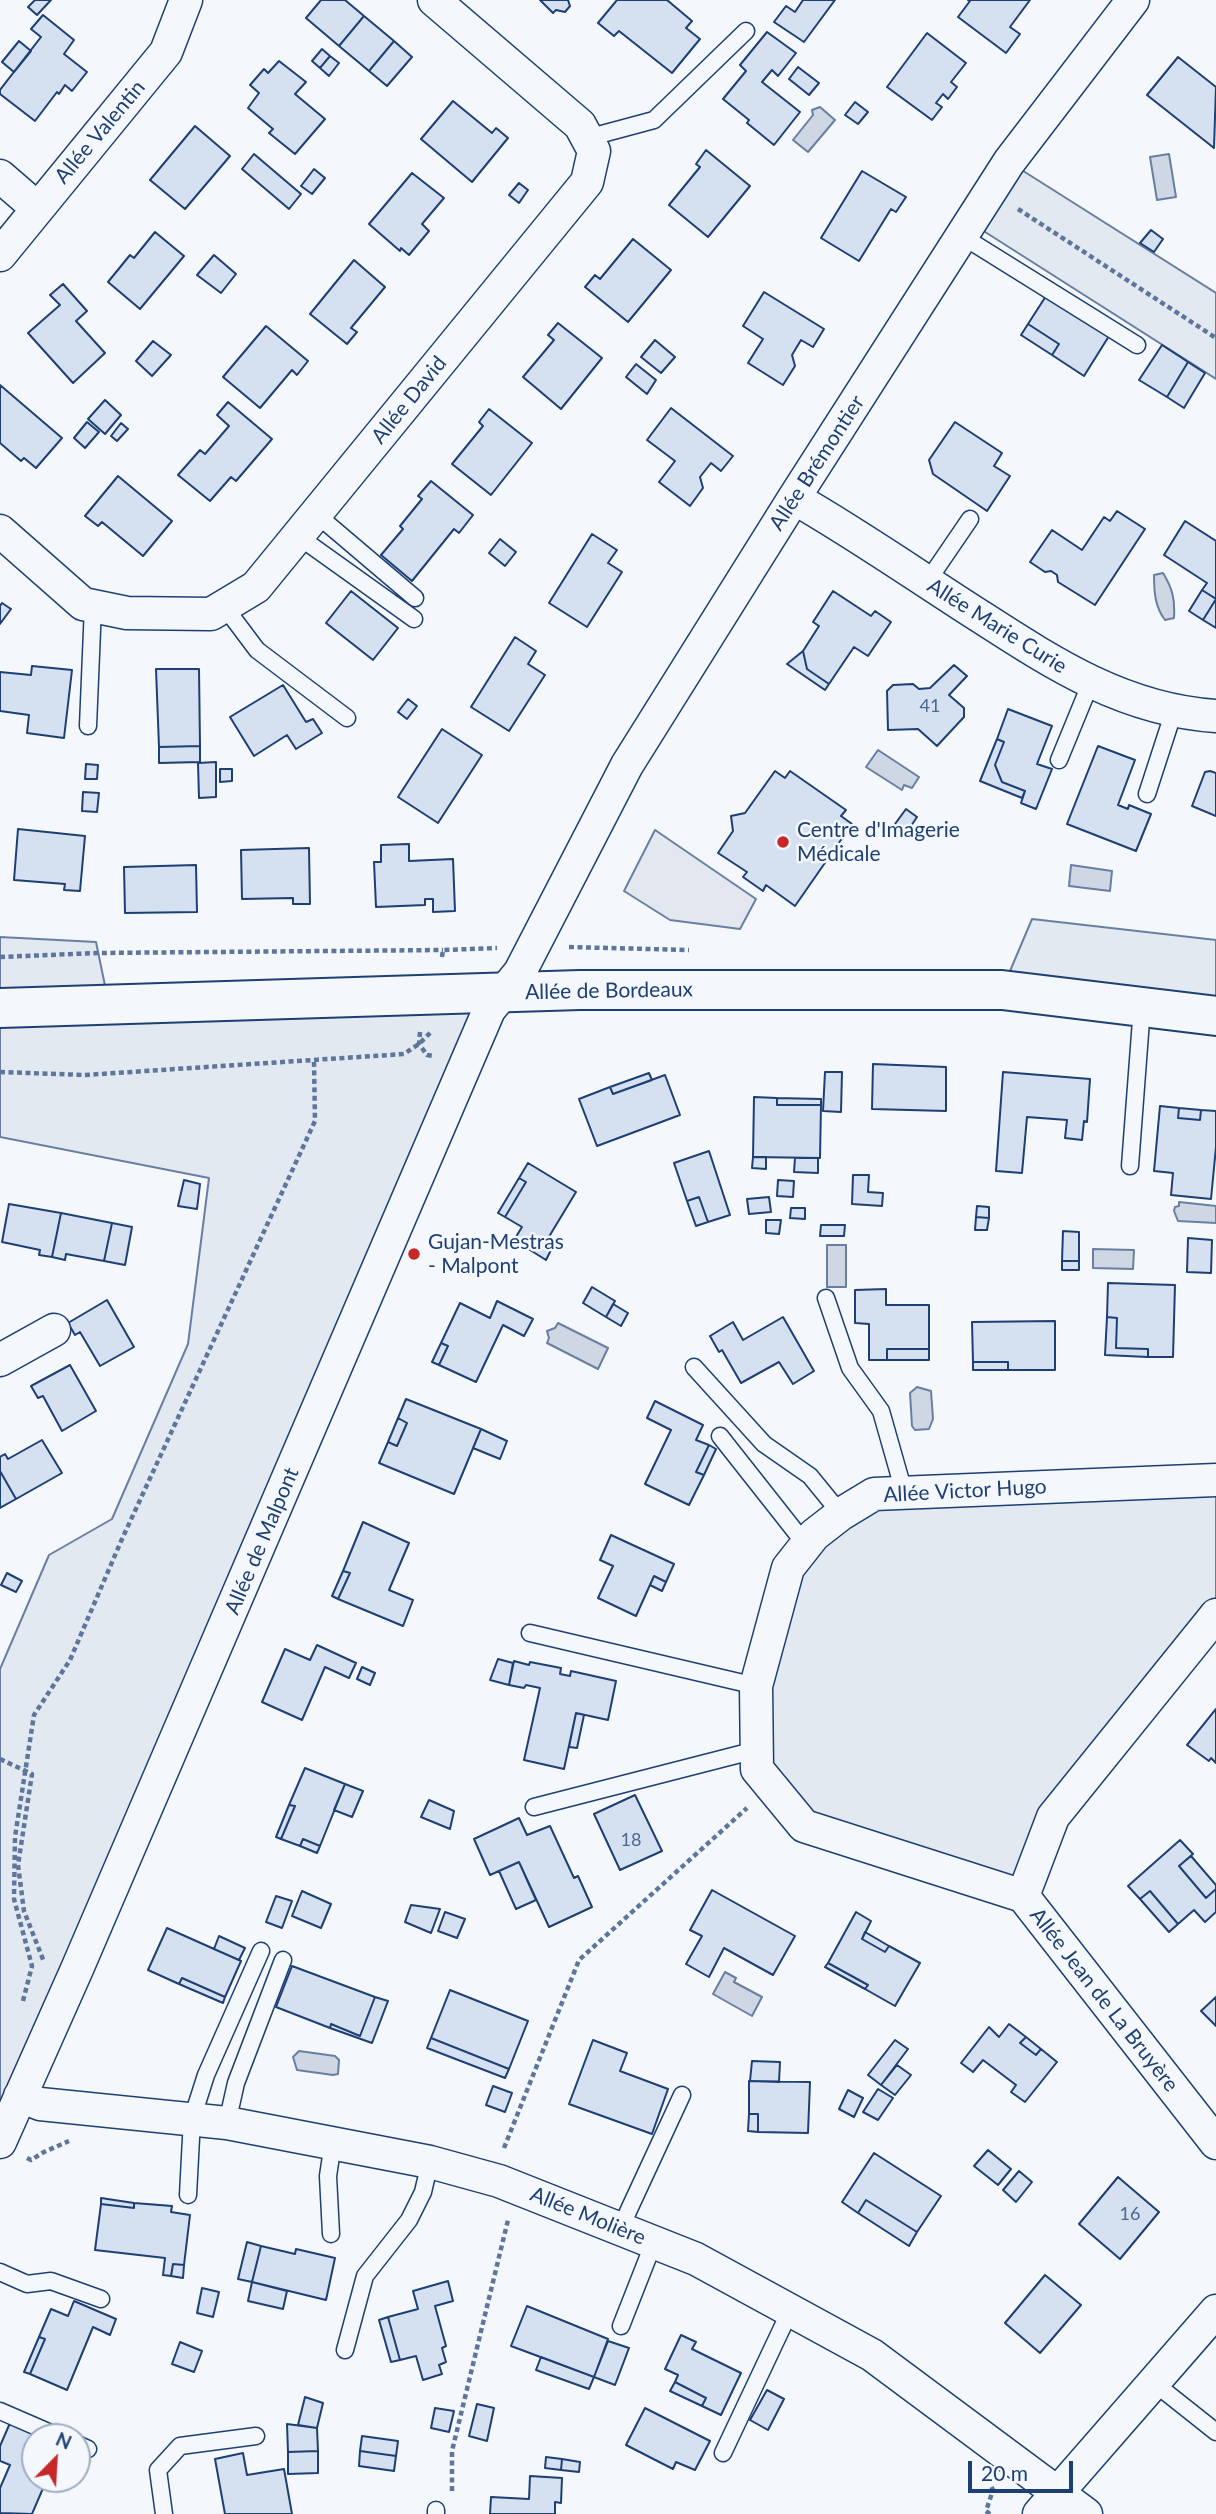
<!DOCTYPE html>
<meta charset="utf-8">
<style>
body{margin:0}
#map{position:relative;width:1216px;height:2514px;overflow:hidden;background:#f4f7fb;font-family:Lato,sans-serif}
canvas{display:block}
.north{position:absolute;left:21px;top:2423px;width:70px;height:70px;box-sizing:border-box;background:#f4f7fb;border:2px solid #9eadc5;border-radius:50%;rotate:24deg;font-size:19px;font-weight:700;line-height:28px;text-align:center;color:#1d3f73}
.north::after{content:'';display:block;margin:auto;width:24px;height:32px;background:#c62828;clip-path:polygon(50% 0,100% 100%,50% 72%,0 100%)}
.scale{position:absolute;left:968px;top:2461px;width:105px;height:32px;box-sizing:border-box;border:4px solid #1d3f73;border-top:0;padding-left:9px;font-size:21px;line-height:24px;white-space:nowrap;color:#1d3f73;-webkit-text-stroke:5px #f4f7fb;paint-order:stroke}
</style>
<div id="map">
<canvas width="1216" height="2514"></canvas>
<div class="north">N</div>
<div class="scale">20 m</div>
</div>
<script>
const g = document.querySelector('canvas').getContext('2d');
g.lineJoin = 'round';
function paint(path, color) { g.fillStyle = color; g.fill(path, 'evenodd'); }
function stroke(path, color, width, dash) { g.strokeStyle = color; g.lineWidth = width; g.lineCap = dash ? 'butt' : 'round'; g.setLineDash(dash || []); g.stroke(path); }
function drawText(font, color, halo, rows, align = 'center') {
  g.font = font + ' Lato,sans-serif'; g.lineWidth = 5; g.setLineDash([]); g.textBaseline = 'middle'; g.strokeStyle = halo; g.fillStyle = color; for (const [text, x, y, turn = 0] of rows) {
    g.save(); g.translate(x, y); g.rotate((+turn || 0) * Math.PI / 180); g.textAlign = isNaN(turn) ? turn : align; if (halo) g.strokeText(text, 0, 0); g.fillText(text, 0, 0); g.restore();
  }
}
const green = new Path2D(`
 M1009,162L1216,293V379L971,223Z
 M1032,919L1216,940V1016L1002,990Z
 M0,937L96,942L109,1005L503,994L0,2142V1669L49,1555L112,1519L188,1344L209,1178L0,1137Z
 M1216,1480V1615L1053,1817L1023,1896L804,1826L756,1750L788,1568L874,1494Z`);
const parking = new Path2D(`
 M655,830L756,899L740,929L670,920L624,891Z`);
const water = new Path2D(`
 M820,107L835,120L808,152L793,140L813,115L812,110Z
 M1169,154L1176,197L1157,200L1150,157Z
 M1163,573C1173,589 1175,600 1174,618L1165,620C1155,607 1154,592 1154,575Z
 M878,750L919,777L912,788L904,785L902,790L866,767Z
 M1071,865L1112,871L1110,891L1069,886Z
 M1179,1202L1216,1206V1223L1178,1221L1174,1211L1175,1207L1179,1206Z
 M827,1245H846V1287H827Z
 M1093,1249L1134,1250L1133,1269L1093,1268Z
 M558,1323L608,1348L598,1369L547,1343L549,1338L547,1331L555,1328Z
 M917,1387L931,1391L933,1419L929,1429L915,1430L912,1426L910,1393Z
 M725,1972L736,1978L734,1982L762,1997L752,2016L713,1994Z
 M299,2051L335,2056L339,2060L338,2074L333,2075L297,2070L293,2057Z`);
const building = new Path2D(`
 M35,0H51L37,15L28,7Z
 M321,0H345L364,16L339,46L306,18Z
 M540,0H568L570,6L565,12L556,10L553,13Z
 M617,0H667L692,21L686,28L700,39L672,73L619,31L614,36L598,23Z
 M835,0L804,42L774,22L786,6L795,12L803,0Z
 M968,0H1030L1010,27L1020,34L1006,53L958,17L970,1Z
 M43,15L74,40L64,54L87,72L72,91L65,85L59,94L57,92L35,121L0,94V90L41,37L31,29Z
 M364,16L394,41L369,71L339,46Z
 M767,32L796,53L778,76L772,70L762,82L800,112L774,145L747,123L749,120L723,99L746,71L740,65Z
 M927,33L966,63L951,82L957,87L948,99L943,94L936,103L942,107L932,120L887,87Z
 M19,41L31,51L14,72L2,62Z
 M394,41L412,57L387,86L369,71Z
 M322,49L330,56L320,68L312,61Z
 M330,56L339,63L329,76L320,68Z
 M1178,57L1216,87L1214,148L1147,95Z
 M279,61L306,82L295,94L325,119L295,154L269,133L273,129L248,108L259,93L250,85L264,69L268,73Z
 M798,67L819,83L809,95L789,79Z
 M453,101L492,133L496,128L508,138L472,182L421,139Z
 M855,102L868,112L858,124L845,115Z
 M195,126L230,156L185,209L150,180Z
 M706,150L750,186L708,237L669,205L700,167L696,164Z
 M254,154L301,194L289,209L242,169Z
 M314,169L325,178L312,194L301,186Z
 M862,171L906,197L896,212L891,209L859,261L821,238Z
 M412,173L444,198L422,224L429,231L409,255L401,248L400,251L369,224Z
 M519,183L528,190L519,203L509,195Z
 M1151,230L1163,239L1154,252L1140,243Z
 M155,232L184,256L140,309L108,282L130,255L134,258Z
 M633,239L671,270L628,322L585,287L595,275L600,279Z
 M214,255L236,274L221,293L197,275Z
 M354,260L385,287L351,328L357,332L347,344L310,314Z
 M63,284L87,311L76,321L105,353L73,383L28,333L60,305L50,295Z
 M764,292L824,329L813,347L801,340L792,355L795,366L783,385L748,363L763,339L743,326Z
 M1046,296L1109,336L1084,376L1052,355L1059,344L1028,324Z
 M558,323L602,358L561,409L523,377L554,340L548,335Z
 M1028,324L1059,344L1052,355L1021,335Z
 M266,326L308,361L297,375L292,370L260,408L223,377Z
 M655,340L675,357L661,373L641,357Z
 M153,341L171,355L152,376L136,361Z
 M1162,345L1188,362L1167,397L1139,380Z
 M1188,362L1205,373L1184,408L1167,397Z
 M636,364L656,380L647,394L626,377Z
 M0,385L62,438L36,468L24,458L21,461L0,443Z
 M105,400L121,415L105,434L88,419Z
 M228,402L272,439L236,481L231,477L210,501L178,475L200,450L205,454L229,426L217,415Z
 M671,408L733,456L721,471L711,463L700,477L703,488L690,506L659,482L675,461L647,440Z
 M489,409L532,443L491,495L452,464L483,426L479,422Z
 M87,422L99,432L85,448L74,438Z
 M955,422L1002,453L994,466L1010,476L987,511L933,474L929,460Z
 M121,423L128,429L117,441L111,436Z
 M118,476L172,521L143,556L102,522L98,526L85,516Z
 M431,481L473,515L459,533L454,529L412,581L381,555L403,529L400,526L422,499L418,496Z
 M1117,511L1145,529L1095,605L1058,582L1057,575L1051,571L1045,572L1030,562L1052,530L1082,550L1104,517L1110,521Z
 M1185,521L1216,541V599L1202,590L1207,583L1164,555Z
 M592,534L617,550L608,563L622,572L587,627L549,603Z
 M500,539L516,552L505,566L489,553Z
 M1202,590L1216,599L1203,620L1189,611Z
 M351,591L398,628L373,660L326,623Z
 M833,591L871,616L875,611L891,622L868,656L854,647L829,684L807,669L803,651L819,626L813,622Z
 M1216,599V628L1203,620Z
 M2,603L11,609L0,624V606Z
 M515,637L536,651L528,664L545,675L509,731L471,707Z
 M803,651L807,669L829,684L825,690L787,664Z
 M954,665L967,676L949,695L964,708V717L937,746L918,729L888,730L887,691L893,685L913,684L919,689L930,688Z
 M32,666L72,670L64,738L27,733L29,715L0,711V672L31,675Z
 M156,669H199L200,746L159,747Z
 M283,685L306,722L313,719L322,733L296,749L287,735L254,756L230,717Z
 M408,699L417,706L407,719L398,712Z
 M1008,709L1052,726L1037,764L1052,769L1036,809L1021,803L1025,791L1002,782L995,765L1004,742L997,739Z
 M442,729L482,755L438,823L398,797Z
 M997,739L1004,742L995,765L1002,782L1025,791L1022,798L980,781Z
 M200,746V762L159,763V747Z
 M1098,746L1135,760L1118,805L1128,809L1129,805L1151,814L1136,851L1067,824Z
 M216,762V797L199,798L198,763Z
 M86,764L98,765L97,779H85Z
 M220,769H232V781L220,782Z
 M775,771L785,778L790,771L846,810L841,816L852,824L795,906L766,885L763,891L743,877L747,872L718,853L733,831L731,816L745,813Z
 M1210,771L1216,773V816L1192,806L1205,772Z
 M83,792L99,793L97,812L82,811Z
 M906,809L917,817L907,832L895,824Z
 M18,829L85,836L80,891L64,890L65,884L14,880Z
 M409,844V861L453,859L455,911L433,912V899H425V905L376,907L374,862H381V845Z
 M309,848L310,904H293V898L242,899L241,850Z
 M196,865L197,912L125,913L124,867Z
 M873,1064L946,1067V1111L872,1109Z
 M825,1072H842L841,1112L823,1111Z
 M1003,1072L1090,1079L1087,1122L1084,1121L1082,1140L1065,1138L1067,1120L1027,1117L1022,1173L996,1171Z
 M649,1073L652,1080L613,1094L610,1087Z
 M665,1075L680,1115L597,1146L579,1099L610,1087L613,1094Z
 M754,1097L777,1098V1105H821L820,1158L753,1157Z
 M777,1098L821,1099V1105H777Z
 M1160,1106L1179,1108L1178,1118L1200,1120L1201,1110L1216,1111V1147L1211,1199L1171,1195L1173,1173L1154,1171Z
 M1179,1108L1201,1110L1200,1120L1178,1118Z
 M709,1151L730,1215L708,1222L699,1197L687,1201L674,1163Z
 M753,1157H766V1169L752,1168Z
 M795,1158H818V1173L794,1172Z
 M528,1163L576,1192L547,1240L554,1244L546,1260L514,1240L522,1227L505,1217L526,1182L519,1178Z
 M853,1175H869L868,1192L883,1193L882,1206L852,1204Z
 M519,1178L526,1182L505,1217L498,1213Z
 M184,1180L200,1184L197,1209L178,1206Z
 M778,1180L794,1181L793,1197L777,1196Z
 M699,1197L708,1222L696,1226L687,1201Z
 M769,1197L771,1212L749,1214L747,1199Z
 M9,1204L61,1213L52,1257L39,1255L40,1250L2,1242Z
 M977,1206L989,1207V1218L976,1217Z
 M791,1208H805V1219L790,1218Z
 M61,1213L112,1223L104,1261L66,1254L65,1260L52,1257Z
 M976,1217L989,1218L987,1230H975Z
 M766,1220H781L779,1234L766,1233Z
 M112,1223L132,1227L125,1265L104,1261Z
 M821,1225H845L844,1236H820Z
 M1063,1231L1079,1232V1261H1062Z
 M1188,1238L1212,1240L1211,1273L1187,1272Z
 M1062,1261H1079V1270H1062Z
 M1108,1283L1175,1285L1173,1357H1148V1349L1116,1348L1117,1318L1107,1317Z
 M592,1287L615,1301L606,1317L583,1303Z
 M886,1289V1305H929V1349H887V1360H869V1324L855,1323V1290Z
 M107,1300L134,1347L100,1366L80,1332L75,1335L68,1323Z
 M497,1301L533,1319L524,1336L503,1325L476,1382L439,1365L448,1346L441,1343L460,1303L490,1318Z
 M613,1304L628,1313L621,1326L606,1317Z
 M783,1317L814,1371L793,1384L779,1362L741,1383L722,1350L719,1352L710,1336L733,1322L743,1340Z
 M1107,1317L1117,1318L1116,1348L1148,1349V1357L1105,1355Z
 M1055,1321V1370H1008V1362H973L972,1322Z
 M441,1343L448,1346L439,1365L432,1362Z
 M887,1349H929V1360H887Z
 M973,1362H1008V1370H973Z
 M70,1365L96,1411L62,1431L43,1396L38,1398L31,1386Z
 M406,1399L481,1429L454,1494L379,1463L388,1442L397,1446L407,1423L398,1418Z
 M655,1401L703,1425L696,1440L709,1445L696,1472L704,1475L689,1505L645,1484L671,1430L647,1418Z
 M398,1418L407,1423L397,1446L388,1442Z
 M481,1429L507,1441L500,1459L473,1448Z
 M42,1440L62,1473L16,1499L0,1471V1457L5,1454L8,1459Z
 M709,1445L716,1449L704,1475L696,1472Z
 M0,1471L16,1499L0,1508Z
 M363,1522L409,1543L389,1590L413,1600L403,1626L338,1599L350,1573L343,1571Z
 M611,1535L674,1564L666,1582L654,1576L636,1616L598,1598L613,1566L600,1560Z
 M343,1571L350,1573L338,1599L332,1596Z
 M7,1573L22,1581L16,1592L1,1585Z
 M654,1576L666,1582L662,1591L650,1585Z
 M317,1645L356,1663L349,1678L325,1667L302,1720L262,1702L285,1649L310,1660Z
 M498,1659L513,1663L509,1685L490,1680Z
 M514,1661L529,1665L530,1662L561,1668L560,1674L570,1676L571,1671L616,1681L608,1720L576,1713L564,1769L524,1760L540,1688L526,1685L524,1688L509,1685Z
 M362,1667L375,1673L370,1685L357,1679Z
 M1216,1709V1763L1211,1758L1209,1761L1187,1745Z
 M576,1713L584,1715L577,1748L569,1747Z
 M305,1768L345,1784L320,1846L303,1839L300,1846L281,1839L295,1806L289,1805Z
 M345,1784L363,1791L352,1817L334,1810Z
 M635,1795L662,1851L620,1870L594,1814Z
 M429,1800L454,1811L450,1829L421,1817Z
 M289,1805L295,1806L281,1839L276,1837Z
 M519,1818L527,1835L550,1826L574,1878L578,1876L592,1907L549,1927L519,1862L490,1875L474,1839Z
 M303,1839L320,1846L317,1853L300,1846Z
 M1180,1840L1193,1854L1179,1866L1206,1898L1216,1889V1912L1205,1922L1194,1910L1178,1924L1150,1891L1140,1899L1128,1886Z
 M1191,1856L1216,1885V1889L1206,1898L1179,1866Z
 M519,1862L536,1900L516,1909L499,1871Z
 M712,1890L795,1936L773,1975L724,1948L709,1977L686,1964L702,1936L690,1930Z
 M302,1891L331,1904L321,1928L292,1916Z
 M1150,1891L1178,1924L1169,1932L1140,1899Z
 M276,1896L292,1901L282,1928L266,1922Z
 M411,1905L440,1909L431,1933L405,1922Z
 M445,1912L465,1919L457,1938L438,1931Z
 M856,1912L871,1921L862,1939L885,1952L889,1946L920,1963L895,2006L865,1989L868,1985L828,1963Z
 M167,1928L241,1961L225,1997L182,1978L179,1984L148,1970Z
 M865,1932L889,1946L885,1952L862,1939Z
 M219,1936L245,1948L239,1960L214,1949Z
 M828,1963L868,1985L865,1989L825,1967Z
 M292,1966L375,1997L360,2036L331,2024L330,2028L276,2007Z
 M182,1978L225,1997L223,2003L179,1984Z
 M450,1990L528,2021L509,2069L431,2038Z
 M375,1997L388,2001L372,2043L330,2028L331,2024L360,2036Z
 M1216,1997V2026L1201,2011Z
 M1009,2024L1026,2037L1020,2043L1036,2055L1041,2049L1057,2062L1025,2102L1011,2092L1016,2085L983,2060L973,2072L961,2063L989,2027L999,2037Z
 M1026,2037L1041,2049L1036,2055L1020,2043Z
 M431,2038L509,2069L505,2078L427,2048Z
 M593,2040L627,2053L620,2071L668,2089L652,2134L569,2104Z
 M895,2040L908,2049L881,2085L868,2075Z
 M752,2061L780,2062L779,2082L750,2081Z
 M897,2065L911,2075L895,2095L881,2085Z
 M749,2081L810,2082L808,2133L758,2132V2114H749Z
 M493,2086L512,2093L505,2112L486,2105Z
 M878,2089L893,2098L878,2120L863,2112Z
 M848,2090L863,2098L854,2117L839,2109Z
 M749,2114H758V2132L748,2131Z
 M988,2150L1011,2169L998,2185L974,2166Z
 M874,2153L941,2196L917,2232L866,2200L858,2213L842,2202Z
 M1019,2171L1032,2182L1016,2202L1003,2190Z
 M1118,2177L1159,2212L1120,2259L1079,2224Z
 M101,2198L134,2203V2208L101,2204Z
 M866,2200L917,2232L909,2246L858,2213Z
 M134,2203L172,2206L171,2212L190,2215L184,2265L173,2264L171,2276L163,2275L165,2258L95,2250L101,2204L134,2208Z
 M247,2242L261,2246L252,2282L238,2279Z
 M261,2246L295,2254L296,2249L335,2258L326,2300L252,2282Z
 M173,2264L184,2265L183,2278L171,2276Z
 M1045,2275L1081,2305L1040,2353L1005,2323Z
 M448,2281L453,2301L435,2306L446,2346L442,2348L446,2362L439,2365L442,2374L423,2380L416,2356L400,2360L388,2317L418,2309L413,2291Z
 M252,2282L287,2291L283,2309L248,2301Z
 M202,2288L219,2292L213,2317L197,2313Z
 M74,2301L116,2319L110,2335L93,2327L67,2390L30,2374L45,2339L39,2337L51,2309L68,2316Z
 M527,2306L608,2339L594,2377L511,2346Z
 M388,2317L400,2360L391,2362L379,2320Z
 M681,2335L696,2342L692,2349L741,2373L721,2415L702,2406L706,2398L675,2382L678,2375L665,2369Z
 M39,2337L45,2339L30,2374L24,2372Z
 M608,2341L629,2348L615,2385L594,2377Z
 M180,2342L202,2351L194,2372L172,2364Z
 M541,2357L594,2377L589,2389L536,2370Z
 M675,2382L706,2398L702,2406L670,2391Z
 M767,2390L784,2399L768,2430L750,2420Z
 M305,2397L323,2403L317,2428L298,2425Z
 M477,2404L494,2408L487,2441L469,2436Z
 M435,2408L454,2411L449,2432L431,2428Z
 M645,2408L710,2441L695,2470L676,2462L673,2469L626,2445Z
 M10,2423L41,2437H35V2479H63L61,2485L47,2479L32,2514L0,2513V2488L10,2465L0,2461V2446Z
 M287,2424L317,2428L318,2451L288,2452Z
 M362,2436L398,2441L396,2456L360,2451Z
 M318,2451V2473L288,2474V2452Z
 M360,2451L396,2456L394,2471L359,2466Z
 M243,2453L247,2475L284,2469L292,2514H225L215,2459Z
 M546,2457L562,2459L561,2470L545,2468Z
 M562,2459L580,2462L579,2472L561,2470Z
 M530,2476L562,2478L561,2503L555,2502V2514H490L491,2497L529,2499Z`);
const path = new Path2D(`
 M1018,209L1216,338
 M569,947L689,950
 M0,957L97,953L443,950
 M442,957L443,950L497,948
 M420,1032L419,1044L427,1055L434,1056
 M0,1072L85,1075L404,1054L419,1044L431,1032
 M0,1759L32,1774L18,1865L24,1911L44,1962
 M23,2001L32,1966L14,1899L15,1837L34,1715L70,1660L122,1539L315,1121L314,1061
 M504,2148L579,1960L747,1808
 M27,2158L31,2160L44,2152L69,2141
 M452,2491V2451L508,2220
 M990,2514L986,2511L993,2490L991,2486`);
const lane = new Path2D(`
 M587,138L654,120L746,31
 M962,236L1137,345
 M316,514L415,598
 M298,536L414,619
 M927,582L970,519
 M224,606L257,650L347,718
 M88,726L93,606
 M1059,760L1091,682
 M1147,794L1174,711
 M1130,1166L1142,1007
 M826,1298L850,1368L881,1411L904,1492
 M694,1367L764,1444L810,1476L841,1514
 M720,1436L806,1545
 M530,1633L756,1686
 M534,1807L756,1750
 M227,2123L236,2083L283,1960
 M188,2195L192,2119L206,2075L261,1951
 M620,2229L682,2095
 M331,2234L328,2176L333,2143
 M0,2272L27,2284L51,2281L101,2299
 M621,2326L654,2242
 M345,2350L365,2276L409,2220L423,2192L430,2162
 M1153,2382L1216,2432
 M0,2411L60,2437
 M77,2444L88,2449
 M723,2453L790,2311
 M164,2514L158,2470L180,2446L256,2436
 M436,2514V2510`);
const street = new Path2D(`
 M0,176L37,208
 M0,255L166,52L186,0
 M794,498C857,534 917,576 978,615C1054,664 1124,710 1216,716
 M0,531L83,604L127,613L211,614L256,587L587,182L594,151L580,125L434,0
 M0,1360L54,1330
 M1216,1615L1053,1817L1023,1896L1216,2143
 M1023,1896L804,1826L757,1769L756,1686L788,1568L814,1535L841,1514L874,1494L1216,1480
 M20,2096L40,2104L227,2123L430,2162L499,2181L696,2259L872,2355L1086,2514
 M0,2142L77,1969L489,1010L520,972L627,765L794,498L1009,162L1133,0
 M1039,2514L1216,2311`);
const secondary = new Path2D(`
 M0,1008L580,990H1002L1216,1016`);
const markers = [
 [783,842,7,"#c62828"],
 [414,1254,7,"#c62828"]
];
const numberNames = [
 ["41",930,706],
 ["18",631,1840],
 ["16",1130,2214]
];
const streetNames = [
 ["Allée Valentin",100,132,-50],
 ["Allée David",409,400,-51],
 ["Allée Brémontier",817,463,-57],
 ["Allée Marie Curie",997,626,32],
 ["Allée de Bordeaux",609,991,-1],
 ["Allée Victor Hugo",965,1491,-3],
 ["Allée de Malpont",262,1541,-67],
 ["Allée Jean de La Bruyère",1104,2000,52],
 ["Allée Molière",588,2216,22]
];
const poiNames = [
 ["Centre d'Imagerie",797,830],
 ["Médicale",797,854],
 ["Gujan-Mestras",428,1242],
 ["- Malpont",428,1266]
];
paint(green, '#e3e9f0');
stroke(green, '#687fa3', 2);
paint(parking, '#e3e8f0');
stroke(parking, '#687fa3', 2);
paint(water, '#cfd7e4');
stroke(water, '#687fa3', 2);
paint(building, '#d5e0f0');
stroke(building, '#1d3f73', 2);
stroke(lane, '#1d3f73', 19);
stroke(street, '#1d3f73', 35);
stroke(secondary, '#1d3f73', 42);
stroke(path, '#5e769c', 4.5, [5, 3.5]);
stroke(lane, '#f4f7fb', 16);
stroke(street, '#f4f7fb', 32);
stroke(secondary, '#f4f7fb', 38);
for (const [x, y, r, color] of markers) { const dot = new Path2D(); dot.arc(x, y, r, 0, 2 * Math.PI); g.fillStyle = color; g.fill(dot); stroke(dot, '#f4f7fb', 2.5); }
drawText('18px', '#4b6792', null, numberNames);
drawText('21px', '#1d3f73', '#f4f7fb', streetNames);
drawText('21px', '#1d3f73', '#f4f7fb', poiNames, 'left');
</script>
